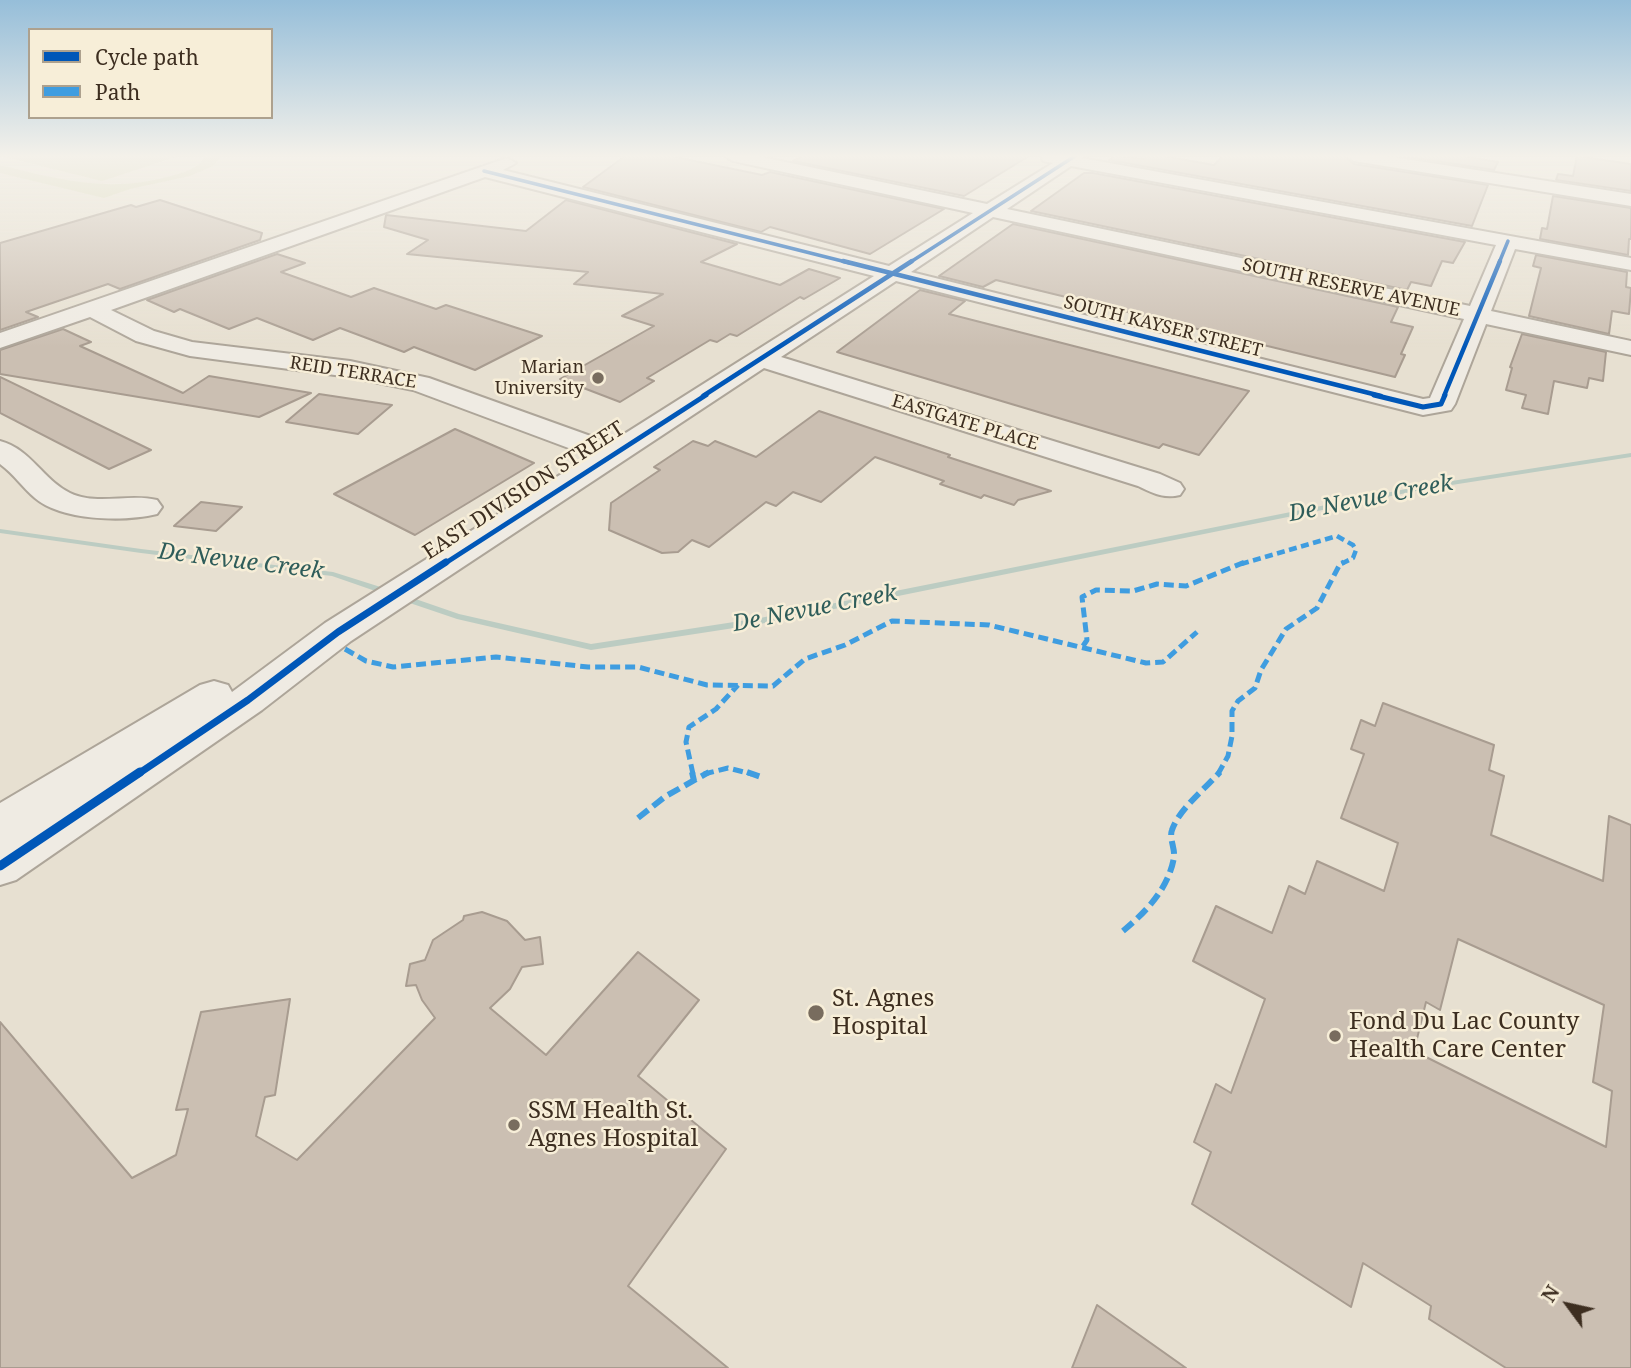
<!DOCTYPE html>
<style>
body{margin:0}
#map{position:relative;width:1631px;height:1368px;overflow:hidden;background:#e7e0d1;font-family:"Noto Serif",serif}
canvas{display:block}
.legend{position:absolute;left:28px;top:28px;width:245px;height:91px;box-sizing:border-box;background:#f7eed8;border:2px solid #ada18e;margin:0;padding:9px 12px;list-style:none;font-size:21px;color:#3d2e20}
.legend li{display:flex;align-items:center;gap:14px;height:35px}
.legend b{width:35px;border:2px solid #ada18e}
.north{position:absolute;left:1533px;top:1270px;width:70px;height:70px;-webkit-text-stroke:5px #f7eed8;paint-order:stroke;rotate:303deg;font-size:19px;font-weight:700;line-height:28px;text-align:center;color:#3d2e20}
.north::after{content:'';display:block;margin:auto;width:24px;height:32px;background:#3d2e20;clip-path:polygon(50% 0,100% 100%,50% 72%,0 100%)}
</style>
<div id="map">
<canvas width="1631" height="1368"></canvas>
<ul class="legend">
<li><b style="height:9px;background:#0057b8"></b>Cycle path</li>
<li><b style="height:9px;background:#3f9de0"></b>Path</li>
</ul>
<div class="north">N</div>
</div>
<script>
const g = document.querySelector('canvas').getContext('2d');
g.lineJoin = 'round';
function paint(path, color) { g.fillStyle = color; g.fill(path, 'evenodd'); }
function stroke(path, color, width, dash) { g.strokeStyle = color; g.lineWidth = width; g.lineCap = dash ? 'butt' : 'round'; g.setLineDash(dash || []); g.stroke(path); }
function drawText(font, color, halo, rows, align = 'center') {
  g.font = font + ' "Noto Serif",serif'; g.lineWidth = 5; g.setLineDash([]); g.textBaseline = 'middle'; g.strokeStyle = halo; g.fillStyle = color; for (const [text, x, y, turn = 0] of rows) {
    g.save(); g.translate(x, y); g.rotate((+turn || 0) * Math.PI / 180); g.textAlign = isNaN(turn) ? turn : align; if (halo) g.strokeText(text, 0, 0); g.fillText(text, 0, 0); g.restore();
  }
}
const green = new Path2D(`
 M0,156H179L102,181Z
 M204,156L221,157L213,166L190,176L130,189L104,198L0,173V165C62,180 111,194 174,175C186,172 201,167 204,156Z`);
const stream = new Path2D(`
 M1631,453V457L1426,489L760,624L591,650L457,619L401,600L400,598L404,595L459,614L591,644L760,618L1426,485Z
 M0,529L141,549L333,572L390,590L391,592L390,594H384L332,576L141,553L0,533Z`);
const building = new Path2D(`
 M625,156H671L762,175L770,172L944,209L870,254L770,227L761,232L583,187Z
 M803,156H1029L964,196L793,161Z
 M1115,156L1144,159L1148,156H1163L1214,165L1223,156H1344L1354,164L1488,185L1472,226L1109,160Z
 M1403,156H1462L1498,162L1494,170Z
 M1577,156L1631,164V191L1556,180L1558,174L1573,176Z
 M1084,173H1093L1465,242L1453,263L1442,261L1431,286L1411,282L1407,290L1031,211Z
 M1553,196L1631,208V239H1629L1628,255L1540,239L1542,228L1547,229Z
 M160,200L262,233L260,240L120,289L108,284L26,312L38,317L0,330V243L131,205L136,207Z
 M566,200L737,244L701,262L780,285L809,269L840,278L804,299L800,297L737,336L730,334L717,342L710,340L647,378L654,381L620,402L560,379L654,326L622,316L663,294L574,284L588,272L407,254L428,240L384,227L386,215L526,231Z
 M1013,224L1398,307L1391,322L1413,327L1401,354L1405,355L1395,377L996,280L983,287L939,276Z
 M277,254L305,263L281,272L351,297L374,288L436,309L446,305L542,336L475,370L414,347L404,352L340,328L313,340L257,318L229,329L180,309L174,312L147,300Z
 M1536,255L1627,272L1626,287L1631,288L1629,314L1612,311L1609,334L1529,316L1541,268L1533,266Z
 M920,290L965,301L949,314L1249,391L1199,455L1163,444L1159,448L837,352Z
 M63,329L91,342L80,346L183,393L209,376L311,393L259,417L0,374V350Z
 M1522,334L1606,352L1603,381L1589,378L1587,388L1554,381L1548,414L1522,408L1526,395L1506,390L1512,368L1510,367Z
 M0,377L151,450L109,469L0,413Z
 M319,394L392,405L358,434L286,422Z
 M819,411L950,455L948,457L1051,491L1018,500L1014,505L984,495L981,498L940,484L944,481L875,457L821,502L793,492L776,506L766,502L709,547L692,540L678,552L662,553L609,530L611,503L660,470L654,467L693,441L708,446L715,441L756,457Z
 M455,429L534,463L415,535L334,494Z
 M201,502L242,507L216,531L174,526Z
 M1383,703L1494,745L1489,770L1504,776L1491,835L1603,881L1609,816L1631,825V1368H1506L1429,1319L1431,1306L1363,1263L1351,1307L1192,1204L1211,1152L1194,1142L1216,1084L1231,1093L1265,999L1193,961L1216,906L1272,933L1289,886L1305,894L1317,861L1384,891L1398,843L1341,818L1364,754L1351,749L1361,720L1375,726ZM1458,939L1604,1005L1593,1082L1612,1091L1606,1147L1414,1051L1426,1002L1440,1010Z
 M482,912L507,921L525,940L540,937L543,964L522,967L510,989L490,1008L546,1055L638,952L699,1000L638,1076L726,1149L628,1286L728,1368H0V1022L132,1178L176,1155L188,1109L176,1110L201,1012L290,999L275,1095L265,1097L256,1136L297,1160L435,1018L422,1000L416,985L406,986L410,964L425,960L433,940L463,920L464,916Z
 M1097,1305L1186,1368H1072Z`);
const minor = new Path2D(`
 M725,156H757L987,204L1053,163L1043,161L1041,156H1083L1082,158L1631,258V270L1515,249L1491,311L1631,341V355L1486,324L1455,404L1451,410L1423,415L896,281L781,357L1160,474L1180,483L1184,489L1180,495C1164,499 1153,493 1138,486L764,368L351,641L262,710L16,880L0,885V803L200,685L214,681L228,685L232,692L325,623L590,456L413,390L350,377L190,356L136,341L90,317L0,348V333L507,158L516,163L503,170L889,266L973,213L733,161ZM1071,166L1496,245L1470,306L1007,209ZM485,177L874,276L610,443L429,378L350,361L192,342L154,331L111,310ZM993,217L1464,319L1430,398L1423,399L911,272Z
 M1346,156H1386L1631,194V206L1354,161Z
 M0,441C31,449 43,480 70,493C97,506 129,493 157,500L162,507L157,514C124,522 62,521 35,498C22,487 14,474 0,464Z`);
const quietFar2 = new Path2D(`
 M1241,564L1337,536L1353,545L1356,550L1353,558L1341,564`);
const quietFar1 = new Path2D(`
 M1083,646L1087,640L1082,597L1096,590L1133,591L1157,584L1186,586L1245,562
 M345,649L366,661L393,667L496,657L588,667H638L707,685L773,686L805,659L845,645L892,621L989,625L1146,663L1163,662L1197,632
 M693,774L686,742L689,727L716,709L738,685
 M704,774L728,768L752,774
 M1218,774L1228,756L1232,736V711L1238,701L1255,688L1261,670L1286,629L1317,608L1340,564L1344,562`);
const quiet = new Path2D(`
 M692,772L694,781
 M747,772L761,777
 M638,818L666,796L709,772
 M1123,931C1146,912 1169,888 1174,857C1175,848 1169,838 1172,830C1179,809 1205,789 1220,772`);
const cyclewayFar4 = new Path2D(`
 M484,171L850,263
 M909,263L1075,156
 M1499,263L1508,241`);
const cyclewayFar3 = new Path2D(`
 M843,261L1381,396
 M703,396L912,261
 M1444,396L1500,261`);
const cyclewayFar2 = new Path2D(`
 M1374,395L1423,407L1441,404L1445,395
 M444,564L706,395`);
const cyclewayFar1 = new Path2D(`
 M138,774L248,700L338,632L446,562`);
const cycleway = new Path2D(`
 M0,866L140,772`);
const markers = [
 [598,378,7,"#786c5e"],
 [816,1013,9,"#786c5e"],
 [1335,1036,7,"#786c5e"],
 [514,1125,7,"#786c5e"]
];
const farStreetnames = [
 ["SOUTH RESERVE AVENUE",1351,288,12],
 ["SOUTH KAYSER STREET",1163,327,14],
 ["REID TERRACE",353,373,9],
 ["EASTGATE PLACE",965,423,17]
];
const farPoinames = [
 ["Marian",584,368],
 ["University",584,389]
];
const streetNames = [
 ["EAST DIVISION STREET",524,491,-33]
];
const waterNames = [
 ["De Nevue Creek",1371,499,-11],
 ["De Nevue Creek",241,562,7],
 ["De Nevue Creek",815,609,-11]
];
const nearPoinames = [
 ["St. Agnes",832,999],
 ["Hospital",832,1027],
 ["Fond Du Lac County",1349,1022],
 ["Health Care Center",1349,1050],
 ["SSM Health St.",528,1111],
 ["Agnes Hospital",528,1139]
];
paint(green, '#d6d7b3');
paint(stream, '#bcccc2');
paint(building, '#cbbfb2');
stroke(building, '#a89c90', 2);
stroke(minor, '#ada599', 4);
paint(minor, '#efebe3');
stroke(quietFar2, '#3f9de0', 4.5, [8, 4.5]);
stroke(quietFar1, '#3f9de0', 5, [10, 5]);
stroke(quiet, '#3f9de0', 6, [13, 6]);
stroke(cyclewayFar4, '#0057b8', 3.5);
stroke(cyclewayFar3, '#0057b8', 4.5);
stroke(cyclewayFar2, '#0057b8', 5);
stroke(cyclewayFar1, '#0057b8', 7);
stroke(cycleway, '#0057b8', 9);
const sky = g.createLinearGradient(0, 0, 0, 347);
sky.addColorStop(0, '#96bed9');
sky.addColorStop(0.45, '#f4f1ea');
sky.addColorStop(1, '#f4f1ea00');
g.fillStyle = sky;
g.fillRect(0, 0, 1631, 347);
for (const [x, y, r, color] of markers) { const dot = new Path2D(); dot.arc(x, y, r, 0, 2 * Math.PI); g.fillStyle = color; g.fill(dot); stroke(dot, '#f7eed8', 2.5); }
drawText('18px', '#3d2e20', '#f7eed8', farStreetnames);
drawText('18px', '#3d2e20', '#f7eed8', farPoinames, 'right');
drawText('21px', '#3d2e20', '#f7eed8', streetNames);
drawText('italic 23px', '#2f5d5a', '#f7eed8', waterNames);
drawText('24px', '#3d2e20', '#f7eed8', nearPoinames, 'left');
</script>
